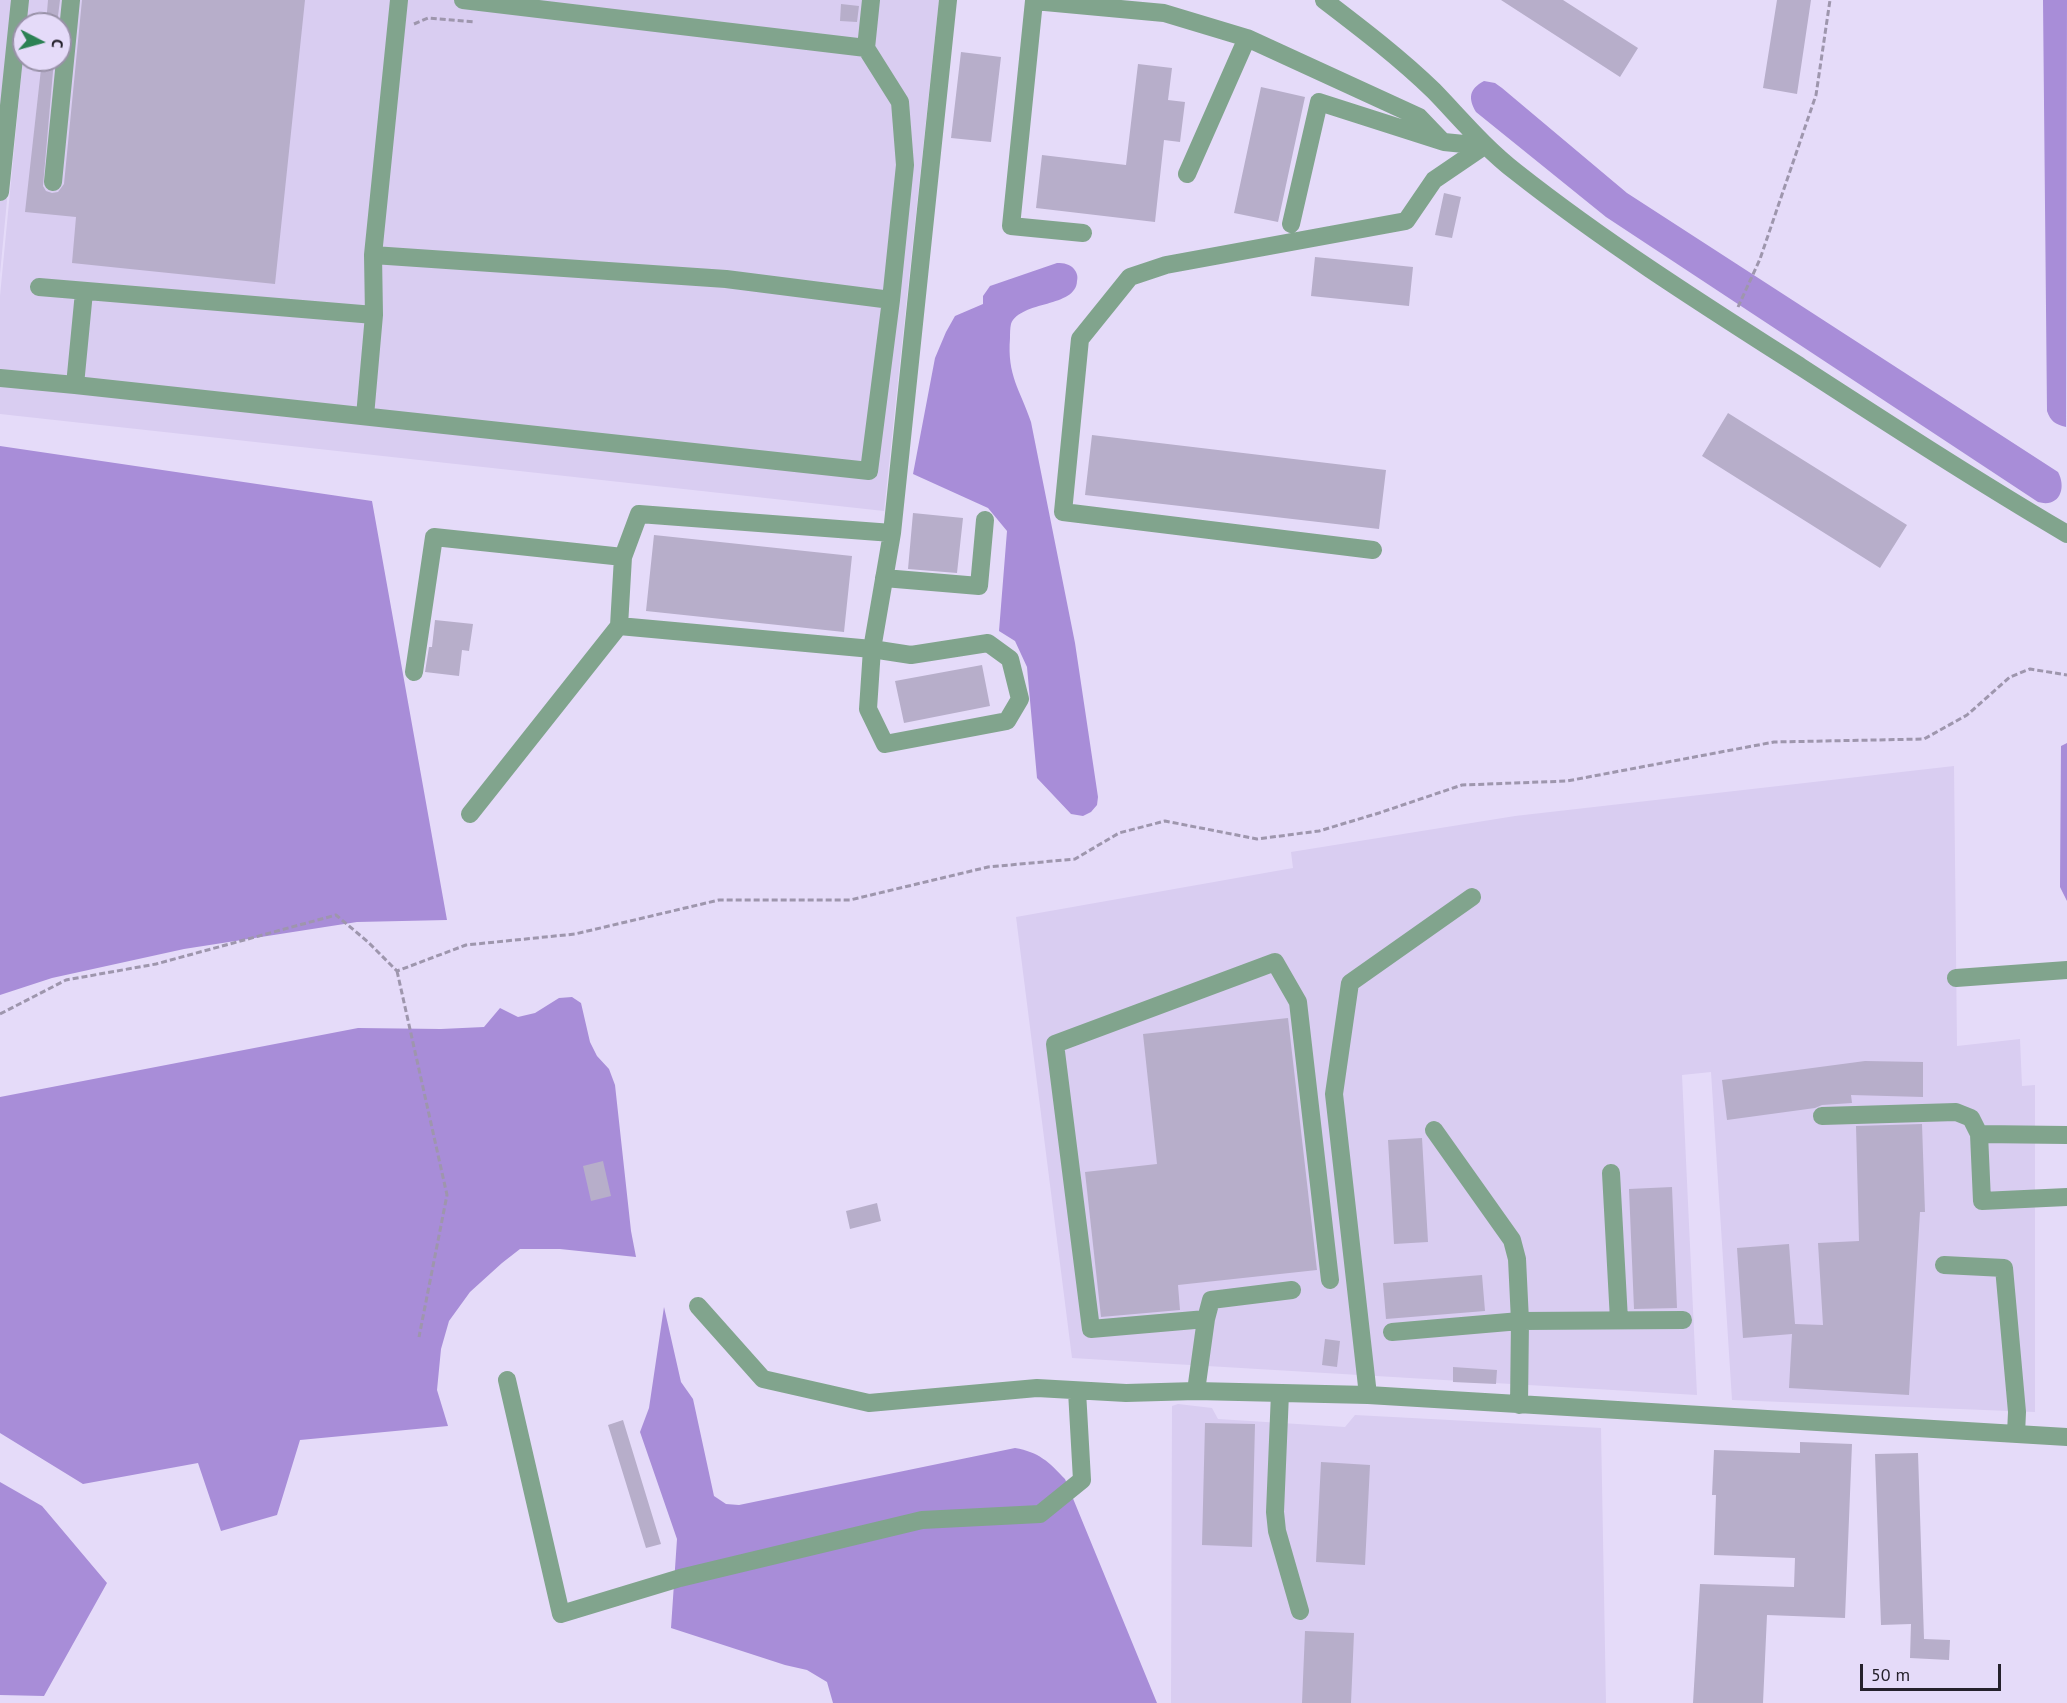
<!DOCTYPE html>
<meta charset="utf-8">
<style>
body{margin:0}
#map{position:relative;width:2067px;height:1703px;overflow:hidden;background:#e5dbf9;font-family:"PT Sans",sans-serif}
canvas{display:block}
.north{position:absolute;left:12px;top:12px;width:60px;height:60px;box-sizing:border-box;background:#e5dbf9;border:2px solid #9891a7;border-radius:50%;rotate:96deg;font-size:16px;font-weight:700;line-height:24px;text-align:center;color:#25212c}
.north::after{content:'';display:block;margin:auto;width:21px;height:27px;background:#2c8154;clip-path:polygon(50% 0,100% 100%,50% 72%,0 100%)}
.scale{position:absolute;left:1860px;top:1664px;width:141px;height:27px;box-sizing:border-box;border:3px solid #25212c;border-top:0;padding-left:8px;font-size:18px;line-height:21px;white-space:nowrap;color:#25212c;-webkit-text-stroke:4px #e5dbf9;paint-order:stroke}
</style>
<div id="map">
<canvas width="2067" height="1703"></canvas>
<div class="north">С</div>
<div class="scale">50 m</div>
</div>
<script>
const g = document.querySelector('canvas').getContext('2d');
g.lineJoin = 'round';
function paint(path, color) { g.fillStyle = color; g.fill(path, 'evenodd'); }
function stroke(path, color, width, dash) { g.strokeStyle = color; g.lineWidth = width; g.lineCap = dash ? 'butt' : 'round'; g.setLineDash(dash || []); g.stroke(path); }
const built = new Path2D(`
 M0,0H26L0,274Z
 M28,0H939L884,511L0,414V296L24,46V60H60V24H26Z
 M1954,766L1957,1046L2020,1039L2022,1086L2035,1085V1412L1732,1400L1711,1072L1682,1075L1697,1395L1072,1358L1016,917L1293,868L1291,852L1515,816Z
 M1178,1404L1212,1408L1218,1419L1345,1427L1355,1415L1601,1428L1606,1703H1171L1172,1406Z`);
const forest = new Path2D(`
 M2043,0H2067L2066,427C2055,424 2051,422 2047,411Z
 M1484,81L1495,83L1502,88L1627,193L2058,472C2067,489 2059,508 2038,502L1606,217L1476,112C1468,98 1469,89 1484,81Z
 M1057,263C1064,263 1070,264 1074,269C1077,273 1078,276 1077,281C1076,308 1021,300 1011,324C1010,328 1010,334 1010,338C1007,376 1020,389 1031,422L1075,643L1098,797L1097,805L1091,812L1083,816L1071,814L1037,778L1027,667L1015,641L999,631L1007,531L988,508L913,474L935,358L946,332L955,316L983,304V296L990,286Z
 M0,446L372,501L447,920L357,922L184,949L52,978L0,995Z
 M2067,743V901L2060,887L2061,746Z
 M572,997L581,1003L590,1042L597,1056L609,1069L615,1085L631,1231L636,1257L560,1249H520L502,1263L470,1292L449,1321L441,1349L437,1390L448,1426L300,1440L277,1515L221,1531L198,1463L83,1484L0,1433V1097L358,1028L441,1029L484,1027L500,1008L518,1017L535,1013L559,998Z
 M664,1307L681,1382L693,1399L714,1496L726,1504L739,1505L1015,1448C1039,1452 1049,1462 1065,1479L1157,1703H833L827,1682L807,1670L785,1665L671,1628L677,1539L640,1432L649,1408Z
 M0,1482L42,1506L107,1583L44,1696L0,1695Z`);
const building = new Path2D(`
 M48,0H60L57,24H46Z
 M82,0H305L275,284L72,263L76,217L25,212L42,60H54L43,186L46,191L52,193L58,192L64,184Z
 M1501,0H1563L1638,48L1620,77Z
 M1777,0H1811L1797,94L1763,88Z
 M841,4L859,6L857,22L840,21Z
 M961,52L1001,57L991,142L951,138Z
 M1138,64L1172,68L1168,100L1185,102L1180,142L1164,140L1155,222L1036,208L1042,155L1126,165Z
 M1261,87L1305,97L1278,222L1234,213Z
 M1444,193L1461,197L1452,238L1435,235Z
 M1315,257L1413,267L1409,306L1311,296Z
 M1728,413L1907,525L1880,568L1702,456Z
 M1092,435L1386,470L1379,529L1085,495Z
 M913,513L963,518L957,573L908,569Z
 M654,535L852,556L844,632L646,611Z
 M435,620L473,624L469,651L462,650L459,676L425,672L429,647H432Z
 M982,665L990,706L904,723L895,681Z
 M1288,1018L1317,1270L1178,1285L1180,1310L1101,1317L1085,1172L1157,1164L1143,1034Z
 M1865,1061L1923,1062V1097L1851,1095L1852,1103L1822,1105L1815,1108L1727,1120L1722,1080Z
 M1922,1124L1925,1212H1920L1909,1395L1789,1388L1792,1334L1743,1338L1737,1248L1789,1244L1795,1324L1823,1325L1818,1243L1859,1241L1856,1126Z
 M1422,1138L1428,1242L1394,1244L1388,1140Z
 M603,1161L611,1196L591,1201L583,1166Z
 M1672,1187L1677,1308L1634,1309L1629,1189Z
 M877,1203L881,1221L850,1229L846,1211Z
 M1482,1275L1485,1311L1386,1319L1383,1283Z
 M1325,1339L1340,1341L1337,1367L1322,1365Z
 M1453,1367L1497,1370L1496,1384L1453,1382Z
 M623,1420L661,1544L646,1548L608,1425Z
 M1205,1423L1255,1424L1252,1547L1202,1545Z
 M1800,1442L1852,1444L1845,1618L1767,1615L1763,1703H1693L1700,1584L1794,1587L1795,1558L1714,1555L1716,1495H1712L1714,1450L1800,1453Z
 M1918,1453L1924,1639L1950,1640L1949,1660L1910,1658L1911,1624L1881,1625L1875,1454Z
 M1321,1462L1370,1465L1365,1565L1316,1562Z
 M1305,1631L1354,1633L1351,1703H1302Z`);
const path = new Path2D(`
 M414,24L428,18L475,22
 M1738,307L1760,259L1816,95L1830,0
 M397,971L447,1195L419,1337
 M0,1014L66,980L156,964L336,915L368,942L397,971L466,945L575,934L719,900H850L988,867L1075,859L1119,833L1165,821L1257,839L1319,831L1379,813L1462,785L1567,781L1774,742L1924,739L1967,715L2010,677L2030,669L2067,675`);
const minor = new Path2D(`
 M463,0L866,48L871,0
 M1324,0C1362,29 1400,58 1434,91C1461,119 1485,148 1516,172C1606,243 1704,305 1801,367C1889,424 1977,481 2067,534
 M1187,174L1247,38L1419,117L1442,141
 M53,182L71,0
 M0,192L20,0
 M1291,224L1319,102L1444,142L1484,146L1434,180L1406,221L1166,265L1130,277L1080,339L1063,512L1373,550
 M1083,233L1011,226L1034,1L1164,13L1247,38
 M373,255L726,279L891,300
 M39,287L374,315
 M0,378L75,385L869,471L891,300L905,165L900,102L866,48
 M75,385L84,292
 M365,416L374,315L373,255L399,0
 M892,533L872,649L868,709L885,744L1007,721L1020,699L1010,659L988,643L911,655L872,649L619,626L623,557L639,514L892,533L948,0
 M884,578L979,586L985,520
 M414,672L434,537L623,557
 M470,814L619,626
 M1956,978L2067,970
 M1822,1116L1956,1112L1971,1118L1979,1134L2067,1135
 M1979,1134L1982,1201L2067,1197
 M1611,1173L1619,1320
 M1944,1265L2004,1268L2017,1412L2016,1434
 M1292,1290L1211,1300L1206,1319L1196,1391L1368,1395L2067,1437
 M698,1306L763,1379L869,1403L1037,1388L1126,1393L1196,1391
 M1206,1319L1091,1329L1055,1044L1275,962L1298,1002L1330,1280
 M1392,1332L1520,1321L1517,1259L1512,1240L1434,1130
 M507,1380L561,1614L680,1578L922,1520L1040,1514L1082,1480L1077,1391
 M1280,1393L1275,1512L1277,1531L1300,1611
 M1368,1395L1334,1094L1350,983L1472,897
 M1519,1405L1520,1321L1683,1320`);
paint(built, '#d9cdf1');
paint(forest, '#a88dd8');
paint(building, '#b7aeca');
stroke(path, '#9e96ad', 3, [6, 3]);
stroke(minor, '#81a48d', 18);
</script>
